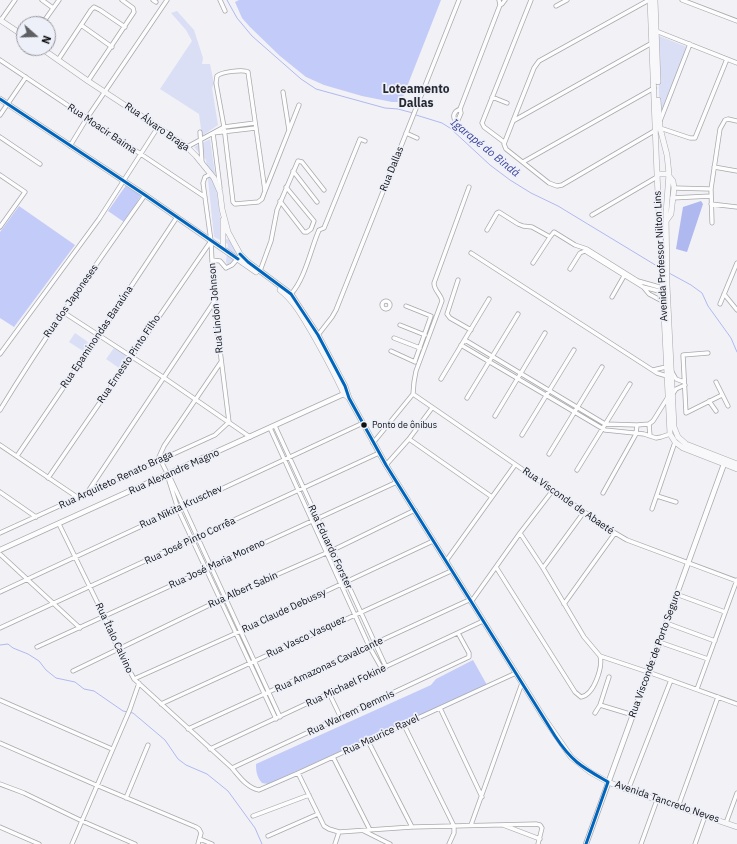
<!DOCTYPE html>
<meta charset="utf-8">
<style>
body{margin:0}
#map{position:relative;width:737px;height:844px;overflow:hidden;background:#f1f1f6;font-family:"IBM Plex Sans",sans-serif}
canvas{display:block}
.north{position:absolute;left:16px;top:16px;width:40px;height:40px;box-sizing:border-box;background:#eef0f9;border:1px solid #95969d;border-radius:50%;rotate:110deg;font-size:11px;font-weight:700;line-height:16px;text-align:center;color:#0f1013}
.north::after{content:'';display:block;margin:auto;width:14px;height:18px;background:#5e5f62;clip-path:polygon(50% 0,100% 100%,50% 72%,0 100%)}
</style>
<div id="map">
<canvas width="737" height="844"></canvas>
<div class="north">N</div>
</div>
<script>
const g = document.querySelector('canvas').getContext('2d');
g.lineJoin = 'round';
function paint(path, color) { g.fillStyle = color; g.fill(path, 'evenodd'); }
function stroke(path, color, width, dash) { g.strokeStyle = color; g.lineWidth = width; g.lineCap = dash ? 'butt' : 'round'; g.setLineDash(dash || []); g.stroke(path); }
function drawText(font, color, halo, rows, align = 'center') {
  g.font = font + ' "IBM Plex Sans",sans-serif'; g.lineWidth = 3.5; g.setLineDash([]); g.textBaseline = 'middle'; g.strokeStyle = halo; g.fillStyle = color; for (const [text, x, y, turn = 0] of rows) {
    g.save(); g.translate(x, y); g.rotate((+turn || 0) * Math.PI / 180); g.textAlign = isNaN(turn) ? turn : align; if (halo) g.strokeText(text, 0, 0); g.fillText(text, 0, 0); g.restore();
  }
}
const green = new Path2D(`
 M177,11L194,30L203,58L202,64H210L214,84L212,88L218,125L202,136L199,114L160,89L192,41L186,30L171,13Z
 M657,35L687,47L660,121Z
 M210,139L215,173L213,177L217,194L223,238L230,240L236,252L233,261L227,265L226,261L228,244L214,237L206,160L194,147Z
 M75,333L88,342L83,351L69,342Z
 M114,348L127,356L119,368L106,359Z`);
const forest = new Path2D(`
 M239,0H441L401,102H392L362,96L324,85L306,77L280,56L250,27L242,18L235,2Z
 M127,184L142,194L124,222L108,211Z
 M19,206L75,245L14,327L0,318V232Z
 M473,660L487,685L268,784L262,783C257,777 256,772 256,764L431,685L436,679Z`);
const water = new Path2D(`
 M701,201L703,204L687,252L676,249L683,207Z`);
const stream = new Path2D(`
 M227,0L237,18L252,36L301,79L316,89L385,108L398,109L413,113
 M416,115L442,123L450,128L490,165L510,180L531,193L558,206L657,266
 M669,273L691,285L702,293L708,306L731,338L737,352
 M0,645L8,644L13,648L28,654L39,661L46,670L56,678L75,682L84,689L94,691L123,711L133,713L165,740L178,759L186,765L207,774L228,791L255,828L262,844`);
const minor = new Path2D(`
 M42,0L53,8
 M153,0L156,2
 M220,0L225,11
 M682,0L737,21
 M500,5L502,4L505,0
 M556,6L567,0
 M1,20L15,0
 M42,24L59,0
 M81,25L112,47
 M656,31L737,63
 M652,43L513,121L504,144L506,149L549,183L557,186L562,185L656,130
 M0,60L205,197
 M58,60L91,10L94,7L100,10L125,27
 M88,81L134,12L133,8L122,0
 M283,92L289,130
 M492,97L507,103
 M460,109C455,111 452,115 455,120H458L461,113L460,109L500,5L499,0
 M0,115L26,77
 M513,121L534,68L539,61L649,0
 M660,121L690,44
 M255,123L224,127L213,133L256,128
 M660,128L690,138H695L727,59
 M200,132L202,163
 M406,133L417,138
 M0,137L40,164
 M504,142L484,127L482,123L531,0
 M70,146L87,118L167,0
 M187,147L213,133L220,188
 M523,162L654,88
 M714,167L737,171
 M293,171L317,202
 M211,174L205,177L203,183L211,241L214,302L229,422
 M0,175L25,192L0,227
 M674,188L711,189
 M265,191L248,72C243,69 221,72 217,76L216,83L224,127L233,202L235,204L258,202L262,199L265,191L299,105
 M672,198L711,196
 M280,201L304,232H307L311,229L314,221L286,187
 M711,204L737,207
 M592,215L657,177
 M712,223L711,189L720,129L725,120L728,119L737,121
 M487,230L497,213L499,212L518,224L523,226L532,227L550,237L554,232L575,245L587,249L638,281L663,288
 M471,253L657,373L667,376
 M212,260L220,261L226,268L232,265L239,257
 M533,263L550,237
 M570,269L580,253L585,251L643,287L663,292
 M260,271L271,241L277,210L298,161L302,162L324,190
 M458,280L447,314L450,318L471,330
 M644,288L649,294L664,302
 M291,294C304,280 310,253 317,235L319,230L324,228L360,139L365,141
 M724,294L737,310
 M612,297L624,276
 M382 305a4 4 0 1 1 8 0a4 4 0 1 1-8 0Z
 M720,304L737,263
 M406,306L431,316L415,361
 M63,312L163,377L250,437
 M400,325L425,335
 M318,335L332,317L336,310L459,0
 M394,338L420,348
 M465,340L605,424L637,425L649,424L653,421L668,397
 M461,345L605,430L644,434L656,438L661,437L670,434
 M391,351L415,362
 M708,353L683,355L686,413L722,395
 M0,354L99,219L158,127
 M221,362L164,446L159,457L166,471L178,509L276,719
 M653,370L666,367
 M672,372L676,379L684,382
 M441,379L489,299
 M716,382L728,406
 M413,394L615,533L627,540L737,581
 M672,395L676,389L685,385
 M467,398L518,314
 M709,401L716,411
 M0,410C45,336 95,266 145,195
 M495,416L545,333
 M649,424L650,436
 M275,426L386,667
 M270,428L369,646L382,669
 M522,435L574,350
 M409,439L492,497
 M373,443L413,394L414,382L416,371L442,301C441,294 434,291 434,283L469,187
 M0,445L77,497
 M549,454L602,367
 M17,456L99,335L177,217
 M386,465L409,439L432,408
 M577,470L630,384
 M168,473L280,717
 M48,478L211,241
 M0,492L36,517
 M87,493L214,302
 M603,493L636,434L637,425
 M657,496L676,502
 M652,509L675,442
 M59,524L104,616L118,649L134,679L232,768C239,776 247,788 259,790L298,773L516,673
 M0,533L215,435L229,422
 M520,533L543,568L584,637L600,656L648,672L737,704
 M0,554L80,628
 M446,561L515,465
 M496,567L575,692L581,697C594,695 603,667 600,656
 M543,568L584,512
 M0,592L363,423
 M676,594L725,612
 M471,602L520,533L553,490
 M564,604L615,533
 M666,623L715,641
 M0,628L379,453
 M659,642L708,659
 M37,647L397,482
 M73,671L226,597L333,550L415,510
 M134,679L241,631L433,541
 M697,689L737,580
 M329,693L341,718
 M0,700L112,749
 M161,704L451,571
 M600,705L609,677
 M440,708L482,797
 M595,713L600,705L633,715
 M404,725L454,826V833L449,844
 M188,729L469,600
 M368,741L412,827
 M0,743L96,785L196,827L199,829L201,833L198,844
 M210,749L483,621
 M333,757L370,830
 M232,768L469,657V653L458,633
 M298,773L324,826L329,829L339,832L412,827L536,824L540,825L542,828L538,844
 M0,784L24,793L82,821L135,844
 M628,790L671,680
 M126,798L148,745
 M678,807L718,697
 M253,816L309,795
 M726,823L737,793
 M471,825L522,683
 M503,825L540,839
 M0,827L39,844
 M364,831L390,844
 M268,836L318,814
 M200,839L212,844
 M72,844L130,709L139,683
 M335,844L339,832
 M641,844L657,800
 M695,844L705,816`);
const tertiary = new Path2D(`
 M0,550L346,393
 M586,844L724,464`);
const secondary = new Path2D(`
 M650,0L657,174L670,434L675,442L683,448L737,469
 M655,0L658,82
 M0,20L24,36
 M41,48L88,81L158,127L187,147L196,156L214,178L220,192L222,209L228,232L240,254L248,262L291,294L318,335L345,386L349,398L386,465L544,718L571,757L590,772L608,782L628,790L737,827
 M0,99L145,195L256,272
 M658,100L660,128L667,155L669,174L666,213L667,285L674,427L678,437L686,444L737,464
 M657,174H669
 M223,220V248
 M666,221L671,214L674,188L673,181L669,176
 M280,290C294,301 302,316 311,331C323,352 334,372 344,394L349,398`);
const bus1 = new Path2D(`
 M0,99L145,195L238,259
 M240,254L248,262L291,294L318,335L345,386L349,398L386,465L555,736C572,762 582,767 608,782L586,844`);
const markers = [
 [364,425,3.5,"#0f1013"]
];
const busNames = [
 ["Ponto de ônibus",372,425]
];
const streetNames = [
 ["Rua Álvaro Braga",157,127,35],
 ["Rua Moacir Baima",102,129,34],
 ["Rua Dallas",392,169,-68],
 ["Avenida Professor Nilton Lins",661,256,-93],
 ["Rua dos Japoneses",71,301,-55],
 ["Rua Lindon Johnson",216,308,-95],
 ["Rua Epaminondas Baraúna",97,337,-56],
 ["Rua Ernesto Pinto Filho",129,359,-56],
 ["Rua Alexandre Magno",174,472,-24],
 ["Rua Arquiteto Renato Braga",116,480,-25],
 ["Rua Visconde de Abaeté",568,501,35],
 ["Rua Nikita Kruschev",181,507,-25],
 ["Rua José Pinto Corrêa",190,541,-25],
 ["Rua Eduardo Forster",330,547,65],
 ["Rua José Maria Moreno",217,564,-25],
 ["Rua Albert Sabin",243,590,-24],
 ["Rua Claude Debussy",284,611,-25],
 ["Rua Vasco Vasquez",306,637,-25],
 ["Rua Ítalo Calvino",114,638,65],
 ["Rua Visconde de Porto Seguro",655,654,-70],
 ["Rua Amazonas Cavalcante",329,665,-25],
 ["Rua Michael Fokine",346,686,-25],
 ["Rua Warrem Demmis",351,713,-25],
 ["Rua Maurice Ravel",381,735,-25],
 ["Avenida Tancredo Neves",667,802,19]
];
const waterNames = [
 ["Igarapé do Bindá",485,148,39]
];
const quarterNames = [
 ["Loteamento",416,90],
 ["Dallas",416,104]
];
paint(green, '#dbdff6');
paint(forest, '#c3cbf8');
paint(water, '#afb9f0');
stroke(stream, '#afb9f0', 1);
stroke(minor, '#a8a9ac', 5);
stroke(tertiary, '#a8a9ac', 6);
stroke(secondary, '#a8a9ac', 6);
stroke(minor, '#fdfdfe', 3.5);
stroke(tertiary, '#fdfdfe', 4.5);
stroke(secondary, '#f8f8fa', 5);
stroke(bus1, '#0065bd', 3);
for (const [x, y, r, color] of markers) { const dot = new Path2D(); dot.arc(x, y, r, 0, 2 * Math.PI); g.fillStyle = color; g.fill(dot); stroke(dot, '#eef0f9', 1.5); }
drawText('9px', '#0f1013', '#eef0f9', busNames, 'left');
drawText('10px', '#0f1013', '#eef0f9', streetNames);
drawText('italic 11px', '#383e96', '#eef0f9', waterNames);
drawText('bold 12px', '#292a31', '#eef0f9', quarterNames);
</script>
